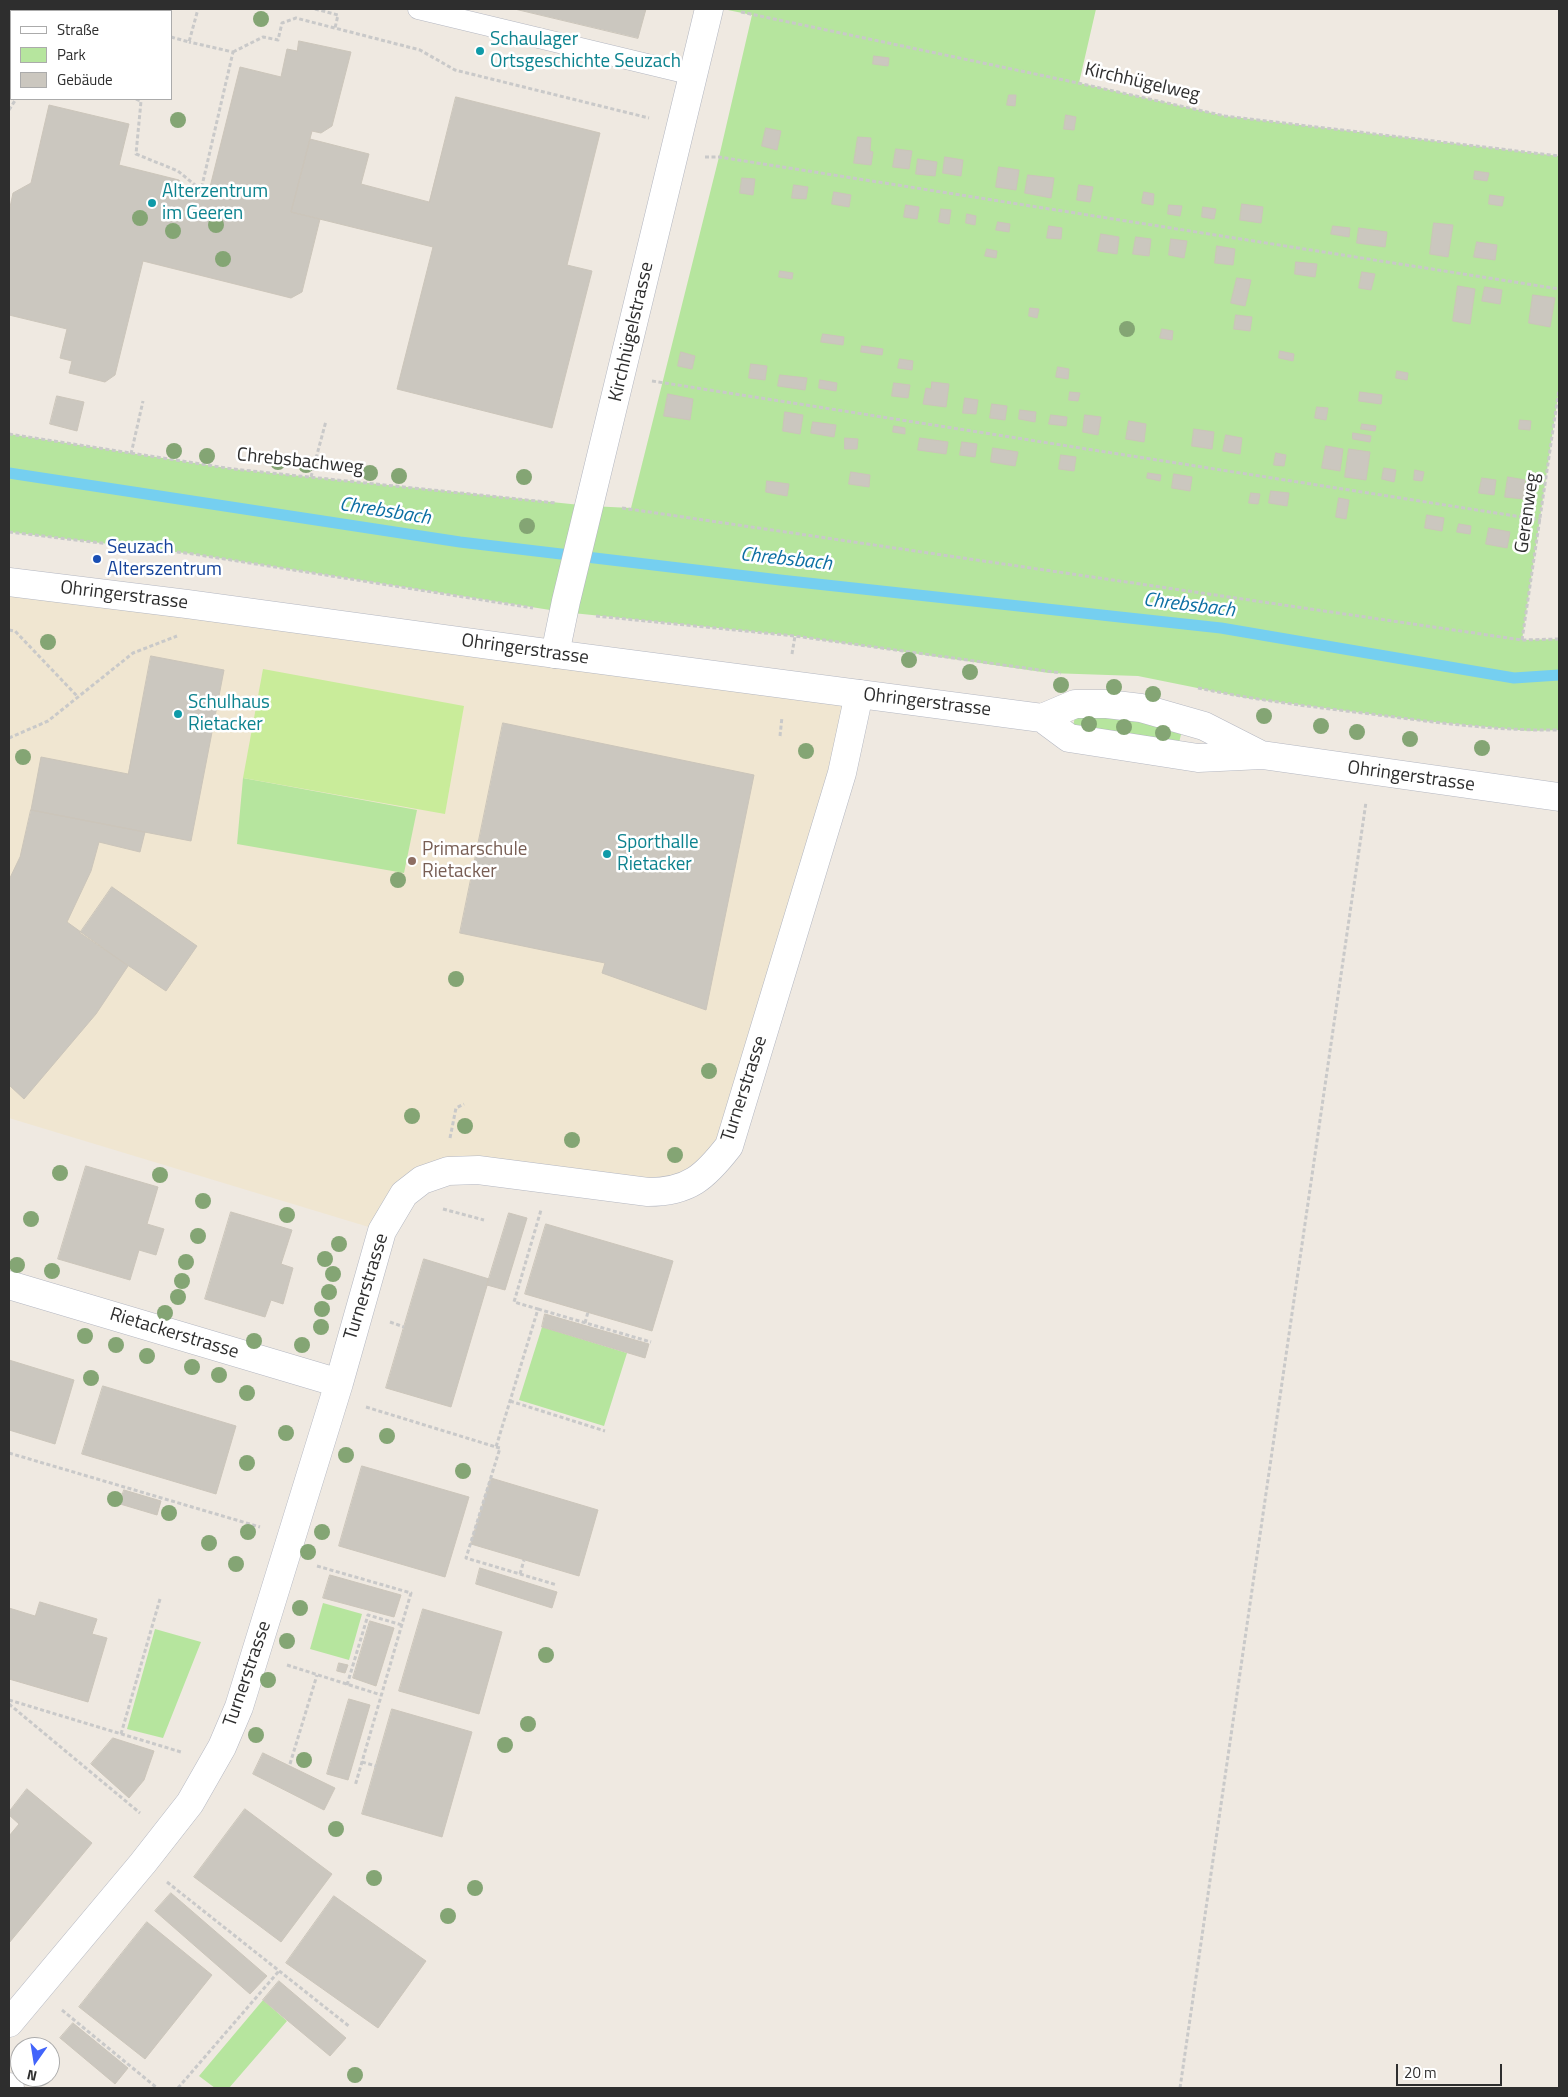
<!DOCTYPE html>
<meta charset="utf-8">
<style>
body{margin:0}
#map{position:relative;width:1568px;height:2097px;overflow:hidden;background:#efe9e1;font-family:"Titillium Web",sans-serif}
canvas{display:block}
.frame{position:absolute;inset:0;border:10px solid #2e2e2e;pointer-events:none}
.legend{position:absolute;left:10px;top:10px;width:162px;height:90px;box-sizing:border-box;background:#fff;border:1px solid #ababab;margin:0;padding:6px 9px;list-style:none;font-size:15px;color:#2e2e2e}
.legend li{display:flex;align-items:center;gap:10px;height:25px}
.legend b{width:25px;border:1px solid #ababab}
.north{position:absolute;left:10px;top:2037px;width:50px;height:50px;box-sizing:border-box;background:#fff;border:1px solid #ababab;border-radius:50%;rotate:193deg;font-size:14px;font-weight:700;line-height:20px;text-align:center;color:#2e2e2e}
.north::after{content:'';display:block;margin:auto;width:18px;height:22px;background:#4264fb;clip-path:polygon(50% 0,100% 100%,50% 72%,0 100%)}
.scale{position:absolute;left:1396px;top:2064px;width:106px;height:22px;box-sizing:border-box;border:2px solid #2e2e2e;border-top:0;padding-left:6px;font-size:15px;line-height:18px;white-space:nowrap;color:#2e2e2e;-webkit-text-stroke:4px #fff;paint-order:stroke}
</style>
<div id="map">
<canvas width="1568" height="2097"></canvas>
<div class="frame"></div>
<ul class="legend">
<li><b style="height:6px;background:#fff"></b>Straße</li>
<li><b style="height:14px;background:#b6e59e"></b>Park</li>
<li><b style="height:14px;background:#cbc7bf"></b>Gebäude</li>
</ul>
<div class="north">N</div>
<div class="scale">20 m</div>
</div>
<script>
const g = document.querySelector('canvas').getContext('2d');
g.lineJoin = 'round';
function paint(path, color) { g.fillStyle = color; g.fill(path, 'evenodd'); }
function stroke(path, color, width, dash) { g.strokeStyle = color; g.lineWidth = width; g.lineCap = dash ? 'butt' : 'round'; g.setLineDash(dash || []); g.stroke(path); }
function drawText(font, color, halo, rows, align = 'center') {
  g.font = font + ' "Titillium Web",sans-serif'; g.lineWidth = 5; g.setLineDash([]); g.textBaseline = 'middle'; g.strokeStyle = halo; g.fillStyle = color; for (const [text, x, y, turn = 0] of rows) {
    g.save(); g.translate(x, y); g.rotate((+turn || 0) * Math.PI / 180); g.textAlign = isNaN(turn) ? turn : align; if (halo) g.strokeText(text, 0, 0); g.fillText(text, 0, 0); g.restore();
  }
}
const education = new Path2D(`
 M9,582L859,694L729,1146L683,1187L448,1171L382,1231L9,1118Z`);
const green = new Path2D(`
 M723,9H1096L1079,83L1225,116L1559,156V389L1522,640L1559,639V730L1529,731L1424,721L1247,698L1138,676L1049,673L795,636L563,612L193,554L9,532V434L233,469L590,506L631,508L719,157L752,15Z
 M1075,715L1119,716L1182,730L1179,743L1073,728Z
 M243,778L417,810L404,873L237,844Z
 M542,1327L627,1353L604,1426L519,1400Z
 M323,1603L362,1614L349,1660L310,1649Z
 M155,1629L201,1642L163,1738L127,1729Z
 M263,2000L287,2021L229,2088H215L199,2076Z`);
const pitch = new Path2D(`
 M263,669L464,706L445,814L243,778Z`);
const stream = new Path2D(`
 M9,473L460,542L780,580L1221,628L1514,678L1559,675`);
const building = new Path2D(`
 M515,9H646L638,38Z
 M299,41L351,52L332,126L321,133L312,131L291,212L320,219L302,292L291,298L143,261L115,375L105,382L69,373L72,361L60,358L67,329L9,315V212L13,193L31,183L49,105L129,124L119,165L179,180L185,190L208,195L240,67L281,77L287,49L297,51Z
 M874,56L889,58L888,66L873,64Z
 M1009,95H1016L1015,106L1007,105Z
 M456,97L600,133L567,265L592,271L552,428L397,389L433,247L291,212L310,139L369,154L361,184L429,202Z
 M1066,115L1076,117L1074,130L1064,129Z
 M766,128L781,131L777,150L762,146Z
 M858,137L871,138L870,151L873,152L871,165L854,163Z
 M896,149L912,151L909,169L893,167Z
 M945,157L963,160L961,176L943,173Z
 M918,159L937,162L935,176L916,174Z
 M999,167L1019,170L1016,190L996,187Z
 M1475,171L1489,173L1487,181L1474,179Z
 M1028,175L1054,178L1051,198L1025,193Z
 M742,178L755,179L753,195L740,193Z
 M794,185L808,187L806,199L792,198Z
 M1079,185L1093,187L1090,202L1077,200Z
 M834,192L851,195L849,207L832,204Z
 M1144,192L1154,194L1153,205L1142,203Z
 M1490,195L1504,197L1502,206L1489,204Z
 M1242,204L1263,207L1261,223L1240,220Z
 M906,205L919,207L917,219L904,217Z
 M1169,205L1182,206L1180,216L1168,214Z
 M1203,207L1216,209L1214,219L1202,217Z
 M941,209L951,210L949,224L939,222Z
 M967,214L976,216L975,225L966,223Z
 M998,222L1010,224L1009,232L996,230Z
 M1434,223L1453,225L1448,257L1430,254Z
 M1049,226L1062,228L1061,239L1047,238Z
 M1333,226L1350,228L1349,237L1331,234Z
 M1359,228L1387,232L1385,247L1357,243Z
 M1101,234L1119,237L1117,254L1098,251Z
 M1136,237L1151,239L1149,256L1133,254Z
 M1171,239L1187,241L1184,258L1169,255Z
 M1477,242L1497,245L1495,260L1474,257Z
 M1217,246L1235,249L1233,265L1215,263Z
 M987,249L997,251L996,258L985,256Z
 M1296,262L1317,264L1315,277L1295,274Z
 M780,271L793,273L792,279L779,277Z
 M1362,272L1375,274L1371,290L1359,288Z
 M1237,278L1251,280L1245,306L1231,303Z
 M1458,286L1475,289L1470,324L1453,321Z
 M1485,287L1502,290L1500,304L1482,301Z
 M1533,295L1555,298L1550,327L1529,323Z
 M1030,308L1039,309L1037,318L1029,316Z
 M1236,315L1252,317L1250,331L1234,329Z
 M1162,329L1173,331L1172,340L1160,338Z
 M823,334L844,337L843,345L821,342Z
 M862,346L883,349L882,355L861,352Z
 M1280,351L1294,354L1293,361L1279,358Z
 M681,352L695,356L692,369L678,366Z
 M900,359L913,361L912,370L898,368Z
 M751,364L767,366L765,380L749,378Z
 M1058,367L1069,369L1068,379L1056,377Z
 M1397,371L1408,373L1407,380L1396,378Z
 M780,375L807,378L805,390L778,386Z
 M820,380L837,383L836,391L819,388Z
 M932,382L949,384L946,407L923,404L926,388L931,389Z
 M894,383L910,385L908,398L892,396Z
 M1070,392L1080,393L1078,401L1069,400Z
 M1360,392L1382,395L1381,404L1359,401Z
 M668,394L693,399L690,420L664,416Z
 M57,396L84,402L77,431L50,424Z
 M965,398L978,400L976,414L963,413Z
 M992,404L1007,406L1005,420L990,418Z
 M1317,407L1328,408L1326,420L1315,418Z
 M1020,410L1036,412L1035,422L1019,419Z
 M785,412L803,415L800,434L783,431Z
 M1051,415L1067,417L1066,426L1049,424Z
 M1085,415L1101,417L1098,435L1083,432Z
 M1520,420L1531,421L1530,430L1519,429Z
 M1129,421L1146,424L1144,442L1126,439Z
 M813,422L836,425L834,437L811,433Z
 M1362,424L1376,426L1375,431L1361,429Z
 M894,426L905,428V434L893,432Z
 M1194,429L1214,432L1212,449L1192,446Z
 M1353,433L1371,436L1370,442L1353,439Z
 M1226,435L1242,438L1240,454L1223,451Z
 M845,438L858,439L857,449H845Z
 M920,438L948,442L946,454L918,450Z
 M962,442L977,444L975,457L960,455Z
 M1326,446L1343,449L1340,471L1322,468Z
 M993,448L1018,452L1015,466L991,462Z
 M1349,449L1370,452L1366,480L1345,477Z
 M1276,453L1286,455L1284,466L1274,465Z
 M1061,455L1076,457L1074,471L1059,469Z
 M1384,468L1396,470L1394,482L1382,479Z
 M1415,470L1424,472L1422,481L1414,480Z
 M851,472L870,475L869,487L849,484Z
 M1148,473L1161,475L1160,481L1147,478Z
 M1174,474L1192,477L1190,491L1172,488Z
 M1508,477L1525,480L1523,499L1505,497Z
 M1482,478L1496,480L1494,495L1479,493Z
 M767,481L789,484L787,496L766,492Z
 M1271,491L1289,493L1287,506L1269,503Z
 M1251,493L1260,494L1258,504L1249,503Z
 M1339,498L1349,500L1346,519L1336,517Z
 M1427,515L1444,518L1442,531L1425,528Z
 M1459,524L1471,526L1470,534L1457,532Z
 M1489,528L1510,532L1507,548L1486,544Z
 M151,656L224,670L191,841L31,810L41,757L128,774Z
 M503,723L754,775L706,1010L602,973L605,963L460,933Z
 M31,810L145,832L140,852L99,842L91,871L67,922L128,966L96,1014L24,1099L9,1085V880L20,857Z
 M112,887L197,946L166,991L80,933Z
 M86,1166L158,1187L147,1224L164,1229L156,1255L139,1250L130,1280L58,1259Z
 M231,1212L292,1230L281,1264L293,1268L283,1304L271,1300L265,1317L205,1299Z
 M509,1213L527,1218L505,1290L487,1285Z
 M546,1224L673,1261L652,1331L525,1294Z
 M424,1259L489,1279L451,1407L386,1388Z
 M545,1314L649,1344L645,1358L542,1327Z
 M9,1360L74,1380L55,1444L9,1430Z
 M103,1386L236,1426L216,1494L82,1454Z
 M362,1466L469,1497L445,1577L339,1546Z
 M491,1478L598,1510L579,1576L471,1544Z
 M124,1490L161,1501L157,1515L120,1504Z
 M480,1568L557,1592L552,1608L476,1584Z
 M330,1575L401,1595L394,1617L323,1598Z
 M40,1602L97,1619L92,1634L107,1638L88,1702L9,1679V1608L35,1616Z
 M423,1609L502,1632L479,1714L399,1691Z
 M370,1621L394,1628L376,1686L353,1678Z
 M339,1663L348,1665L345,1673L337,1671Z
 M349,1699L370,1705L348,1780L327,1774Z
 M392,1709L472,1732L442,1837L362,1814Z
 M113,1738L154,1751L144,1780L129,1798L91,1764Z
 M263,1753L335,1788L324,1810L253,1774Z
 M27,1789L92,1843L9,1943V1836L19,1824L9,1815V1812Z
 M245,1809L332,1874L281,1942L194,1877Z
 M171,1893L267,1976L250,1994L155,1911Z
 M334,1896L426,1961L378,2028L286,1963Z
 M147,1922L212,1975L145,2059L79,2007Z
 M279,1981L346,2038L330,2056L263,2000Z
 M73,2023L128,2068L115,2084L60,2038Z`);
const path = new Path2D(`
 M315,9L338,15L335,28
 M741,12L1078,83L1225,116L1559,156
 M171,37L189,42L198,9
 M233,52L263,37L278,40L282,23L296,18L420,50L455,70L649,118
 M9,61L11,62
 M136,99L141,101L136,154L178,171L201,190L233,52L189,42
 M9,110L16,99
 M705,157H719L1559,289
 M652,381L1541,520
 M9,434L233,469L556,503
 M131,454L143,401
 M311,477L326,421
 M622,508L1522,640L1559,639
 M9,532L193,554L533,608
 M596,616L795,636L1061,673
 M9,630L15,631L78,697
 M1522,640L1559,389
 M792,654L795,636
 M1198,688C1255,700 1313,707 1371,714C1433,722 1496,731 1559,730
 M780,736L782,717
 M9,738L48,721L133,653L177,636
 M450,1138L456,1108L464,1104
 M443,1209L484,1220
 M538,1309L651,1342
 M390,1322L404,1327
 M585,1323L588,1312
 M510,1401L605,1431
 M366,1407L496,1447L538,1309L514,1302L541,1210
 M496,1447L500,1448L466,1558L557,1585
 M9,1453L260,1527
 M317,1566L411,1593L355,1786
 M520,1574L524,1560
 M287,1665L381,1695
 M347,1685L368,1615L402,1625
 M9,1700L181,1752
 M9,1704L140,1813
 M121,1734L160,1599
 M362,1762L376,1766
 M290,1764L317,1675
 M167,1882L350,2027
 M62,2010L157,2088
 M178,2088L279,1971
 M1180,2088L1366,802`);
const service = new Path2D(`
 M418,9L693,75`);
const minor = new Path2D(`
 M555,654L566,601L709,9
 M9,1285L339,1383
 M9,2023L143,1863L190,1803L222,1747L239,1707L339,1383L382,1231L404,1194L422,1180L448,1171L478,1170L648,1192C689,1192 705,1177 729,1146L842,773L859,694
 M9,2087L10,2088`);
const secondary = new Path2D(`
 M9,582L187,604L555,654L1042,718L1069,738L1198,758L1262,755L1559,797
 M1042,718L1075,704H1107L1141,708L1204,726L1261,755`);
const trees = [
 [261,19],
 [178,120],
 [140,218],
 [216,225],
 [173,231],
 [223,259],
 [1127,329],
 [174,451],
 [207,456],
 [278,462],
 [306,465],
 [370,473],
 [399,476],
 [524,477],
 [527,526],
 [48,642],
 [909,660],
 [970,672],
 [1061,685],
 [1114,687],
 [1153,694],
 [1264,716],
 [1089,724],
 [1321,726],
 [1124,727],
 [1357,732],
 [1163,733],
 [1410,739],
 [1482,748],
 [806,751],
 [23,757],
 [398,880],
 [456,979],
 [709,1071],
 [412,1116],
 [465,1126],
 [572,1140],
 [675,1155],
 [60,1173],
 [160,1175],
 [203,1201],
 [287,1215],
 [31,1219],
 [198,1236],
 [339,1244],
 [325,1259],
 [186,1262],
 [17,1265],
 [52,1271],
 [333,1274],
 [182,1281],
 [329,1292],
 [178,1297],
 [322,1309],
 [165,1313],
 [321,1327],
 [85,1336],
 [254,1341],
 [116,1345],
 [302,1345],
 [147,1356],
 [192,1367],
 [219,1375],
 [91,1378],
 [247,1393],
 [286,1433],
 [387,1436],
 [346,1455],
 [247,1463],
 [463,1471],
 [115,1499],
 [169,1513],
 [248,1532],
 [322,1532],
 [209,1543],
 [308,1552],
 [236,1564],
 [300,1608],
 [287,1641],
 [546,1655],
 [268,1680],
 [528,1724],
 [256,1735],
 [505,1745],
 [304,1760],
 [336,1829],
 [374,1878],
 [475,1888],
 [448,1916],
 [355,2075]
];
const markers = [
 [480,51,5,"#0f9aa8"],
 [152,203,5,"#0f9aa8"],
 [97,559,5,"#1a4fb4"],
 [178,714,5,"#0f9aa8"],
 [607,854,5,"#0f9aa8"],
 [412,861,5,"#8d6e63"]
];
const cultureNames = [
 ["Schaulager",490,40],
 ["Ortsgeschichte Seuzach",490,62],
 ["Alterzentrum",162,192],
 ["im Geeren",162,214],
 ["Schulhaus",188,703],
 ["Rietacker",188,725],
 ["Sporthalle",617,843],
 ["Rietacker",617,865]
];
const streetNames = [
 ["Kirchhügelweg",1142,83,13],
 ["Kirchhügelstrasse",632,332,-77],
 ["Chrebsbachweg",300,462,6],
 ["Gerenweg",1528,513,-82],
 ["Ohringerstrasse",124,596,7],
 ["Ohringerstrasse",525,650,8],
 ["Ohringerstrasse",927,703,7],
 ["Ohringerstrasse",1411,777,8],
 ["Turnerstrasse",745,1089,-72],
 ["Turnerstrasse",367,1287,-73],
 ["Rietackerstrasse",174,1334,17],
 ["Turnerstrasse",248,1674,-71]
];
const transitNames = [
 ["Seuzach",107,548],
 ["Alterszentrum",107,570]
];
const educationNames = [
 ["Primarschule",422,850],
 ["Rietacker",422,872]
];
const waterNames = [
 ["Chrebsbach",385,512,9],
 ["Chrebsbach",786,560,6],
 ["Chrebsbach",1189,606,7]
];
paint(education, '#f0e6d1');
paint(green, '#b6e59e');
paint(pitch, '#c9ec9a');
stroke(stream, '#75cff0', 11);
paint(building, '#cbc7bf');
stroke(building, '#cbc5ba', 1);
stroke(service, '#b4b7c1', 21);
stroke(minor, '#b4b7c1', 29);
stroke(secondary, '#b4b7c1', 29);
stroke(path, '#c9c9c9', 3, [4, 2.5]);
stroke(service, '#fff', 20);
stroke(minor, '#fff', 28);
stroke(secondary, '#fff', 28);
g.fillStyle = '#84a574';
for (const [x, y] of trees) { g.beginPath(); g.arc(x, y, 8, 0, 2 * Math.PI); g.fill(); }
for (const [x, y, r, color] of markers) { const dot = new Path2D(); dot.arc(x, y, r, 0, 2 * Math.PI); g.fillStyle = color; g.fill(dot); stroke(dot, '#fff', 2); }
drawText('19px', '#0d838f', '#fff', cultureNames, 'left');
drawText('19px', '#2e2e2e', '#fff', streetNames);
drawText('19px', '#164399', '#fff', transitNames, 'left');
drawText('19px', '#785e54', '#fff', educationNames, 'left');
drawText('italic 20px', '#0d6fa3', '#fff', waterNames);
</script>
